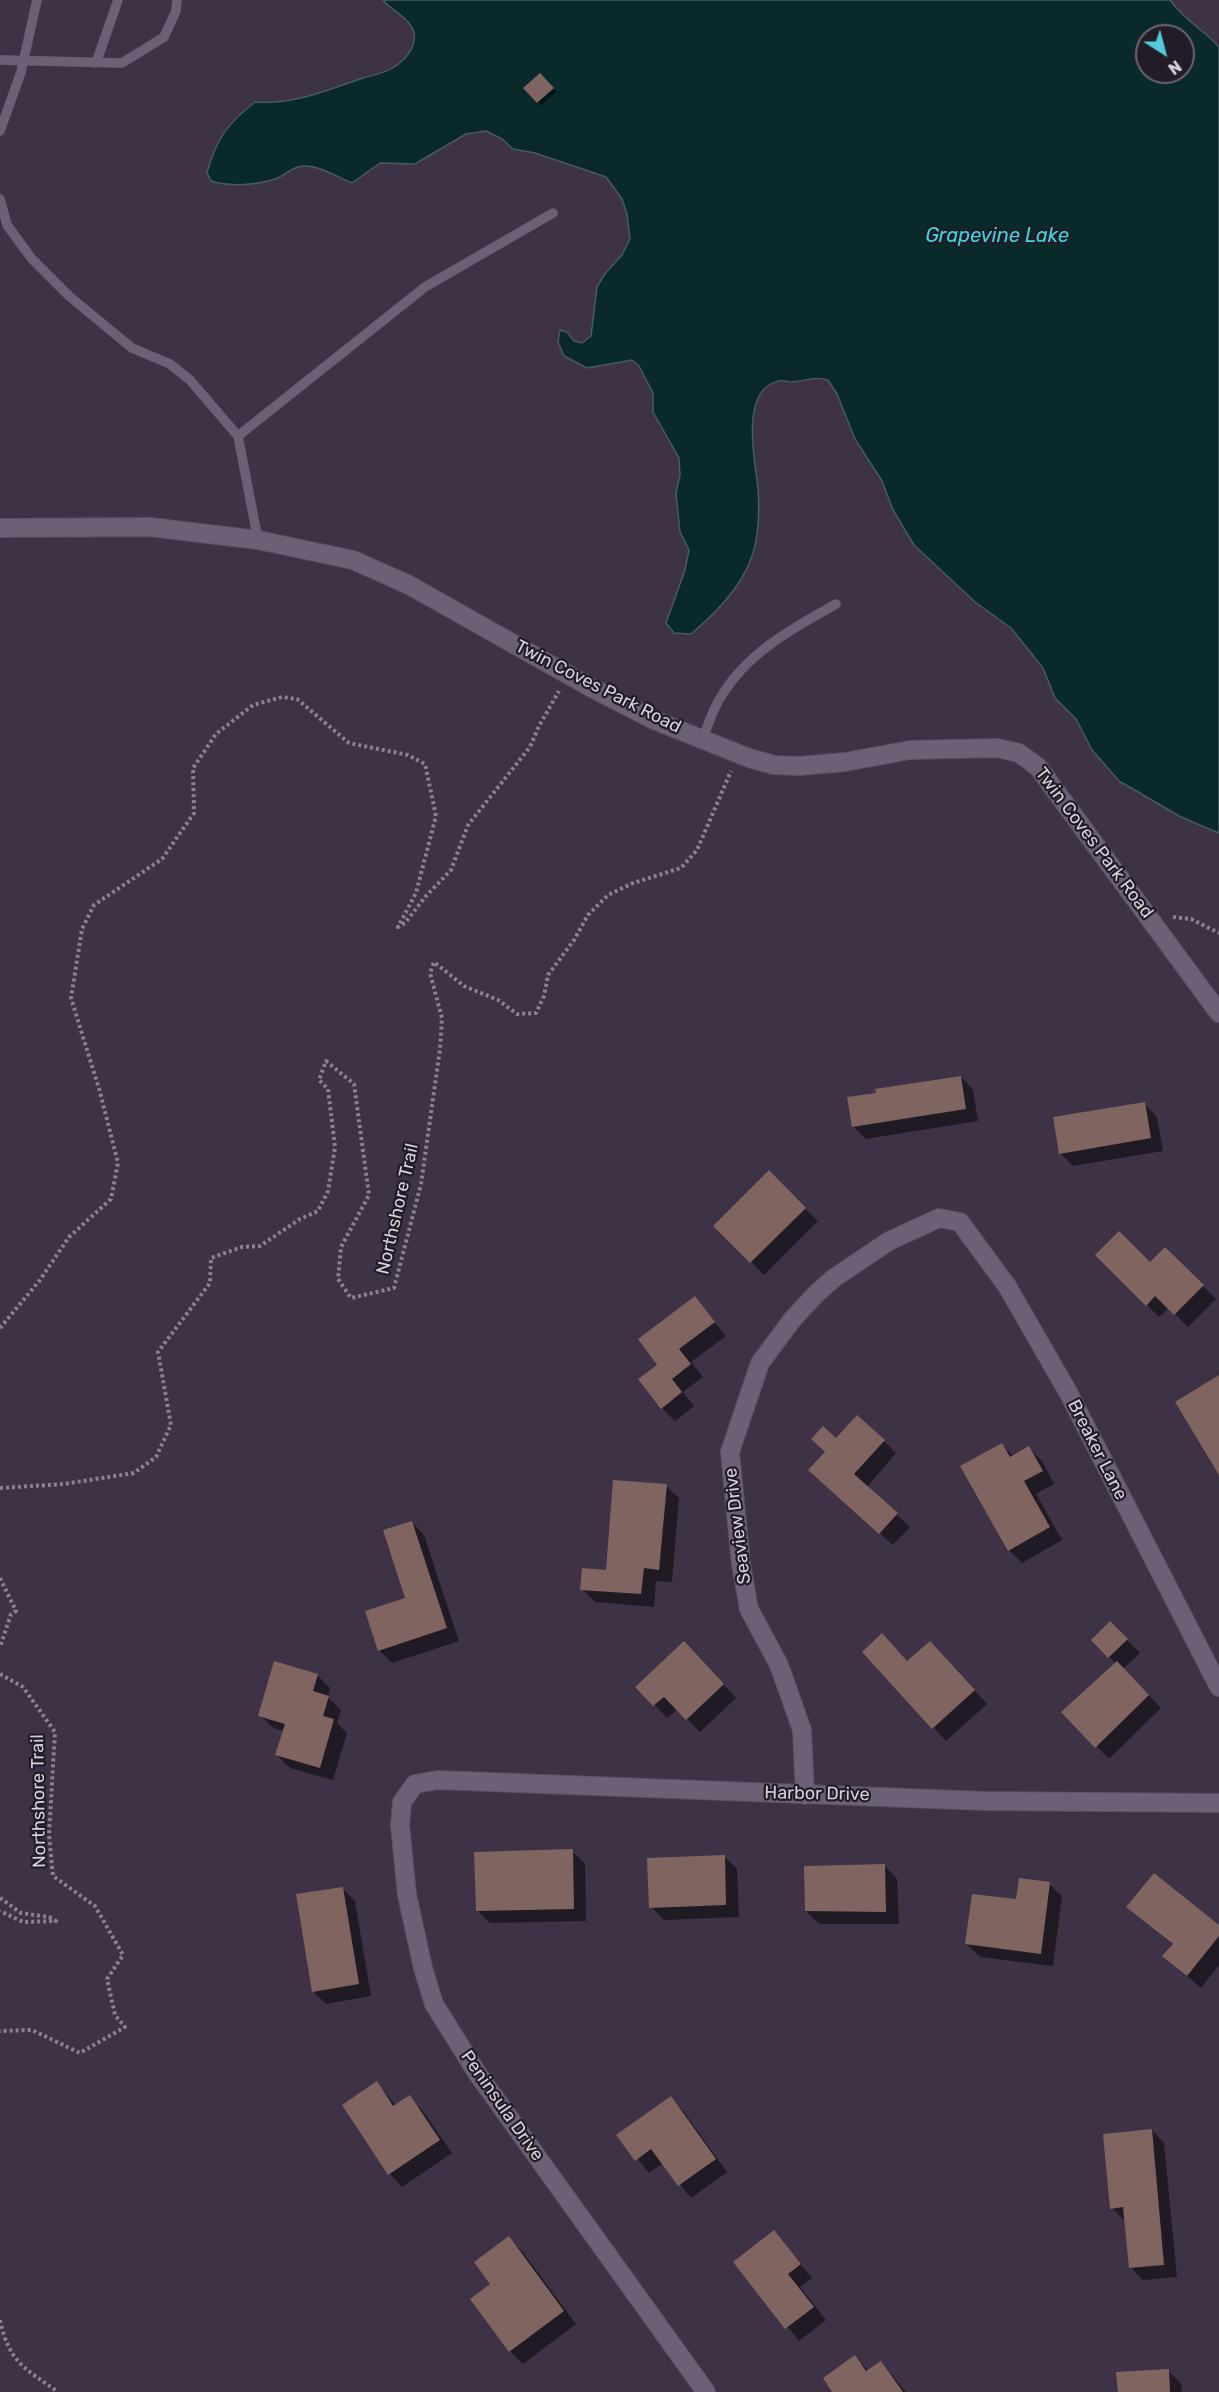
<!DOCTYPE html>
<style>
body{margin:0}
#map{position:relative;width:1219px;height:2392px;overflow:hidden;background:#3d3246;font-family:Rubik,sans-serif}
canvas{display:block}
.north{position:absolute;left:1135px;top:24px;width:60px;height:60px;box-sizing:border-box;background:#211c25;border:2px solid #6a646f;border-radius:50%;rotate:144deg;font-size:16px;font-weight:700;line-height:24px;text-align:center;color:#d7d0dd}
.north::after{content:'';display:block;margin:auto;width:21px;height:27px;background:#55cadf;clip-path:polygon(50% 0,100% 100%,50% 72%,0 100%)}
</style>
<div id="map">
<canvas width="1219" height="2392"></canvas>
<div class="north">N</div>
</div>
<script>
const g = document.querySelector('canvas').getContext('2d');
g.lineJoin = 'round';
function paint(path, color) { g.fillStyle = color; g.fill(path, 'evenodd'); }
function stroke(path, color, width, dash) { g.strokeStyle = color; g.lineWidth = width; g.lineCap = dash ? 'butt' : 'round'; g.setLineDash(dash || []); g.stroke(path); }
function drawText(font, color, halo, rows, align = 'center') {
  g.font = font + ' Rubik,sans-serif'; g.lineWidth = 4.5; g.setLineDash([]); g.textBaseline = 'middle'; g.strokeStyle = halo; g.fillStyle = color; for (const [text, x, y, turn = 0] of rows) {
    g.save(); g.translate(x, y); g.rotate((+turn || 0) * Math.PI / 180); g.textAlign = isNaN(turn) ? turn : align; if (halo) g.strokeText(text, 0, 0); g.fillText(text, 0, 0); g.restore();
  }
}
const water = new Path2D(`
 M383,0H1170C1185,21 1203,29 1219,47V833L1181,817L1119,781L1092,750L1076,719L1055,698L1043,668L1011,628L975,602L914,545L893,510L882,481L855,439L837,394L828,380C814,376 806,381 792,382C788,382 783,380 779,381C739,389 755,462 758,488C759,502 759,520 757,534C752,576 722,608 691,634L674,633L666,623L685,570L689,550L680,532L676,493L680,475L679,458L653,412V393L639,366L632,360L587,368L564,356L558,342L560,330L567,332L574,341L582,343L591,336L597,287L604,275L622,255L630,239L627,214L622,199L606,177L535,153L513,149L502,139L486,131L466,134L415,164L380,163L352,183C337,177 321,166 305,166C292,166 286,175 275,179C257,185 229,187 211,181L207,173C216,139 228,123 255,102C293,105 328,90 363,78C373,75 386,73 394,67C404,61 417,47 414,33C411,19 392,11 383,0ZM1147,36H1183V72H1147Z`);
const shadow = new Path2D(`
 M540,75L556,92L541,106L525,89Z
 M961,1077L973,1090L978,1121L866,1139L853,1126Z
 M1145,1104L1157,1117L1163,1151L1073,1166L1060,1153Z
 M769,1173L818,1221L764,1275L715,1226Z
 M1165,1249L1216,1299L1188,1327L1169,1308L1159,1317L1097,1255L1150,1264Z
 M695,1298L726,1336L691,1362L703,1377L683,1392L694,1406L675,1421L662,1408L659,1365Z
 M836,1440L884,1441L896,1453L867,1487L910,1527L893,1545L823,1483Z
 M1002,1445L1014,1457L1029,1448L1042,1461L1054,1484L1036,1494L1062,1540L1022,1563L1009,1550Z
 M666,1486L679,1498L672,1582L656,1581L654,1607L595,1602L582,1589L607,1572Z
 M412,1522L424,1535L459,1641L392,1663L379,1650L407,1599Z
 M1110,1623L1140,1653L1123,1669L1161,1708L1109,1759L1063,1712L1116,1664L1093,1640Z
 M864,1652L908,1663L943,1656L987,1704L946,1741Z
 M697,1656L736,1698L700,1732L677,1709L667,1718L638,1687Z
 M317,1675L330,1688L328,1697L341,1710L337,1723L347,1733L333,1780L290,1768L277,1755L284,1731L273,1728L260,1715Z
 M572,1851L585,1864L586,1921L490,1923L477,1910Z
 M724,1856L737,1869L739,1917L664,1920L651,1907Z
 M885,1866L897,1879L899,1924H819L806,1911Z
 M1049,1884L1062,1896L1053,1966L980,1957L967,1944L1017,1901Z
 M342,1888L355,1901L371,1996L326,2004L313,1991Z
 M1128,1907L1219,1927V1965L1201,1988L1164,1956L1173,1945Z
 M377,2083L396,2106L409,2097L422,2110L452,2153L402,2187L390,2174Z
 M670,2098L683,2111L727,2172L691,2198L663,2163L649,2173L619,2135Z
 M1152,2130L1164,2143L1177,2277L1143,2280L1130,2267L1125,2221L1112,2208Z
 M774,2232L812,2278L800,2287L826,2320L799,2341L735,2262Z
 M509,2238L522,2251L576,2324L523,2364L510,2351L492,2284Z
 M855,2357L869,2371L881,2362L906,2392H834Z
 M1168,2371L1181,2383L1182,2392H1119Z`);
const building = new Path2D(`
 M540,73L554,88L537,103L523,88Z
 M961,1076L966,1109L852,1127L847,1097L876,1093L875,1089Z
 M1145,1102L1151,1138L1059,1154L1053,1117Z
 M769,1170L806,1208L750,1263L713,1226Z
 M1119,1231L1150,1262L1165,1247L1204,1285L1174,1315L1155,1296L1146,1306L1095,1255Z
 M695,1296L715,1322L679,1349L691,1364L672,1379L682,1392L661,1409L638,1379L657,1365L638,1339Z
 M1219,1375V1475L1175,1402Z
 M857,1415L885,1440L854,1474L898,1513L879,1534L808,1470L825,1452L811,1439L823,1426L836,1438Z
 M1002,1443L1010,1457L1029,1446L1043,1471L1024,1481L1050,1527L1008,1551L960,1466Z
 M613,1480L667,1484L659,1570L644,1568L641,1594L580,1590L582,1568L606,1570Z
 M412,1521L447,1628L378,1651L365,1611L405,1598L383,1530Z
 M1110,1621L1128,1639L1108,1658L1091,1640Z
 M882,1633L907,1661L930,1641L975,1690L932,1729L862,1652Z
 M684,1641L724,1684L686,1720L664,1697L653,1706L635,1687Z
 M274,1661L318,1674L313,1691L329,1696L323,1716L334,1719L320,1768L275,1755L285,1724L258,1716Z
 M1117,1661L1149,1695L1095,1748L1061,1712Z
 M573,1849L574,1909L476,1911L474,1852Z
 M725,1855L726,1905L649,1908L647,1858Z
 M885,1864L886,1912L805,1911L804,1866Z
 M1154,1873L1219,1925V1936L1187,1976L1162,1956L1173,1944L1126,1907Z
 M1019,1878L1050,1882L1041,1954L965,1944L972,1894L1016,1899Z
 M343,1887L359,1984L312,1992L296,1894Z
 M377,2081L393,2106L410,2095L440,2140L388,2175L342,2105Z
 M671,2096L716,2159L678,2186L651,2149L635,2161L616,2135Z
 M1152,2129L1164,2265L1129,2268L1123,2207L1110,2209L1103,2134Z
 M774,2230L801,2264L788,2274L814,2307L785,2329L733,2262Z
 M509,2236L564,2311L509,2352L470,2299L490,2284L474,2262Z
 M855,2355L866,2371L881,2361L903,2392H832L823,2378Z
 M1169,2369L1170,2392H1118L1116,2372Z`);
const path = new Path2D(`
 M1173,917L1191,919L1219,933
 M0,1328L40,1280L69,1237L111,1199L118,1163L100,1092L71,998L82,929L94,905L162,859L194,813L193,768L216,734L253,705L282,697L297,699L349,743L408,755L425,764L436,816L416,893L398,927L405,923L426,896L451,870L468,825L530,747L539,726L559,691
 M0,1488L64,1484L134,1473L156,1457L171,1425L158,1352L210,1283L211,1258L242,1247L260,1246L300,1219L318,1211L328,1191L335,1147L328,1089L319,1080L326,1061L354,1084L369,1195L341,1247L338,1279L351,1298L394,1288L421,1184L440,1049L442,1018L430,973L434,962L464,986L498,1000L517,1014L536,1013L544,996L548,975L574,940L588,915L608,895L633,883L681,868L697,850L731,771
 M0,1578L16,1611L11,1614L0,1647
 M0,1674L23,1687L55,1732L49,1835L53,1876L95,1906L123,1955L107,1979L115,2015L125,2027L80,2053L32,2030L0,2031
 M0,1898L21,1913L49,1917L56,1921L23,1922L0,1911
 M0,2320C9,2362 24,2368 58,2392`);
const lane = new Path2D(`
 M0,60L122,63L164,37L176,11L177,0
 M96,63L118,0
 M0,131L21,72L37,0
 M0,199L7,225L32,259L69,296L132,348L170,364L190,380L238,436L258,540
 M238,436L425,287L553,213
 M702,739C708,726 712,712 719,700C745,654 791,629 836,604`);
const street = new Path2D(`
 M0,528L150,527L258,540L353,560L409,585L590,687L654,720L749,758L774,765L799,766L845,762L910,750L997,748L1019,753L1038,767L1219,1013
 M805,1795L802,1730L779,1665L749,1609L741,1564L730,1452L760,1363L792,1320L816,1294L834,1278L889,1241L939,1218L960,1222L1007,1286L1068,1392L1219,1687
 M706,2392L477,2073L434,2004L423,1968L407,1895L400,1825L402,1802L415,1784L438,1780L985,1801L1219,1803`);
const streetNames = [
 ["Twin Coves Park Road",598,687,27],
 ["Twin Coves Park Road",1094,843,53],
 ["Northshore Trail",398,1209,-77],
 ["Breaker Lane",1097,1450,63],
 ["Seaview Drive",738,1526,-97],
 ["Harbor Drive",817,1794,1],
 ["Northshore Trail",39,1801,-91],
 ["Peninsula Drive",502,2106,55]
];
const waterNames = [
 ["Grapevine Lake",997,236]
];
paint(water, '#09292b');
stroke(water, '#475b60', 1.5);
paint(shadow, '#0007');
paint(building, '#80645f');
stroke(lane, '#5a5061', 10);
stroke(street, '#5a5061', 20);
stroke(path, '#8a8191', 4, [3, 3]);
stroke(lane, '#6c6076', 9);
stroke(street, '#6c6076', 18);
drawText('18px', '#d7d0dd', '#211c25', streetNames);
drawText('italic 20px', '#40d5e0', '#211c25', waterNames);
</script>
